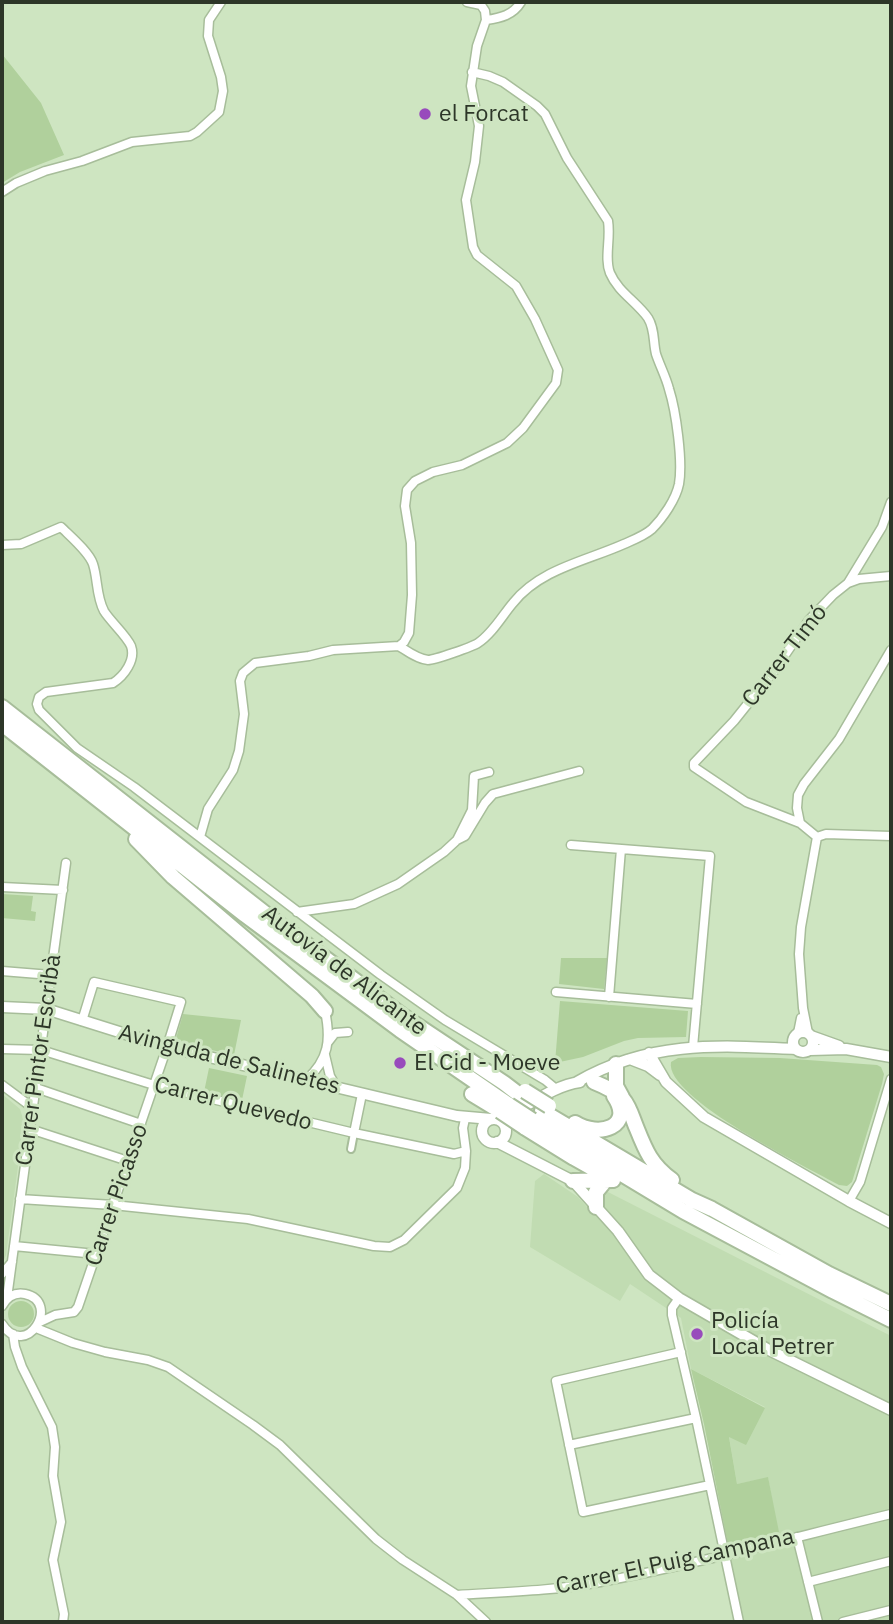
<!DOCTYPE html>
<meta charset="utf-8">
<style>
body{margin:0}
#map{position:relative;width:893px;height:1624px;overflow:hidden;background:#cee5c1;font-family:"IBM Plex Sans",sans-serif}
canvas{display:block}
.frame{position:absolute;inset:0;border:4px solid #2d3628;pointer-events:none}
</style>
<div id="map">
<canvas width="893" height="1624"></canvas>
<div class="frame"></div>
</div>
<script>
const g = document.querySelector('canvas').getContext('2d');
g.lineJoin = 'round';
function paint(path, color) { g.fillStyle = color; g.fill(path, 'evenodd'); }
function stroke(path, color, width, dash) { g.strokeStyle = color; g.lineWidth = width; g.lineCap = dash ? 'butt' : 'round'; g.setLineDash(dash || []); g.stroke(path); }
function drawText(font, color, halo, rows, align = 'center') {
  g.font = font + ' "IBM Plex Sans",sans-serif'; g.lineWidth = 6; g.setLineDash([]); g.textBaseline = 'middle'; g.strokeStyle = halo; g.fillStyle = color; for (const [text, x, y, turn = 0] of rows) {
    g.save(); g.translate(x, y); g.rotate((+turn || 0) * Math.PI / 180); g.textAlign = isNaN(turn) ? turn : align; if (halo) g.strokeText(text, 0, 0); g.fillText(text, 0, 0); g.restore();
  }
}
const built = new Path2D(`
 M2,1094L20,1109L24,1122L6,1255L2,1264Z
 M544,1174L578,1197L589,1209L604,1190L891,1336V1622H743L728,1545L778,1532L768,1478L737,1484L729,1436L765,1407L691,1369L681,1318L630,1284L620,1301L530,1247L535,1181Z`);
const green = new Path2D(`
 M2,54L41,103L64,155L20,172L2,183Z
 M2,894L33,896L31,911L36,912L35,921L2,918Z
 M561,958H607L604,989L559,984Z
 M560,1001L688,1011L686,1037L638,1038L624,1041L583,1057L555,1063Z
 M183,1014L241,1020L234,1055L175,1042Z
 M701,1057L780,1058L877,1065L881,1067L884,1074L882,1084L852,1182L847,1186L839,1185C809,1168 664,1098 671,1062L678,1058Z
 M209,1068L247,1076L242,1100L204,1092Z
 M8 1314a13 13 0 1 1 26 0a13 13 0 1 1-26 0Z
 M691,1369L765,1408L746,1445L729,1437L737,1484L768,1477L779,1532L728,1545L704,1424Z`);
const pedestrian = new Path2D(`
 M351,1149L354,1133`);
const minor = new Path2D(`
 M486,20C501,18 513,15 521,2
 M2,192L16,183L45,171L82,161L132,142L190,136L197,132L219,112L223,91L221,77L208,36L209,20L221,2
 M2,545L21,544L61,527C70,536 89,552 93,564C98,579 96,596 104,611C110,621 127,636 131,646C136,660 124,676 113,683L46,692L39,697L37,704L39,710L77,748L134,787L381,975L445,1020L545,1080L556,1089
 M848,583L882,527L891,502
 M399,646C407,651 417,659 428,660C434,660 472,647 478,643C492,634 502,616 513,603C540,569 586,561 624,544C633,540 644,536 652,529C663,518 676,499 679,484C683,461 676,411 669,389C666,377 660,366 656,354C653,342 655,329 648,318C637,302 618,292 610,273C604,258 611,239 608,221L567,158L545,114L537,106L503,82L489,76L472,72
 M800,823L797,808L798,795L804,784L839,739L891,650
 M200,837L208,809L233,770L239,751L244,714L240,681L243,673L255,663L309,656L333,650L399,646L404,642L409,633L412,595L411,543L405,506L407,490L415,481L433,472L462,465L507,443L523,428L556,383L558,370L535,319L516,286L477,255L473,247L466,200L475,162L479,126L471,86L477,46L486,20L485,11L481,5L467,2
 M817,837L800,823L746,802L694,767V763L734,721L774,671L809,620L833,595L848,583L859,579L891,576
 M817,837L826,834L891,836
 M457,840L472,810L474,776L489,772
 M571,845L710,856L693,1047
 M2,887L63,890
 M297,912L354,904L398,884L444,852L457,840L465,836L485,803L493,794L579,771
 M2,971L51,975
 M556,992L697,1004
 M609,997L621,849
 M798,1033L801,1018
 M808,1033L803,1008L799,954L801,927L817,837
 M328,1042L335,1033L348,1032
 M2,1049L41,1050L154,1085L354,1133L454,1154L466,1151
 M325,1055L330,1076L337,1088
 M306,1080C329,1060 331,1039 325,1011
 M2,1085L33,1108
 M36,1088L141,1124
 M30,1129L128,1161
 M354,1133L362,1094
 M20,1199L113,1205L248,1219L374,1246L390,1247L404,1240L457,1188L465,1168L466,1151L463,1128L465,1119
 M849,1201L860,1182L891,1079
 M14,1246L96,1254
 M2,1274L12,1262
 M7,1298L66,863
 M679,1298L672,1308V1315L696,1418L739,1622
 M2,1306C7,1297 14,1292 25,1294C62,1302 26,1361 2,1324
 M40,1322L55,1315L74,1312L78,1307L167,1047L181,1002L94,982L82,1021
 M36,1328L73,1343L105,1352L148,1360L168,1367L253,1425L280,1445L376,1539L403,1560L457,1595L486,1622
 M13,1334L15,1347L22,1367L52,1427L55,1447L53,1476L61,1522L53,1560L64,1614L63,1622
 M681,1352L556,1381L583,1512L710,1485
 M569,1445L696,1418
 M797,1537L818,1622
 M808,1582L891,1561
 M457,1595C505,1592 553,1591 600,1582C698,1564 795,1537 891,1514
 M843,1622L891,1610`);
const tertiary = new Path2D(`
 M2,1007L46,1009L167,1047L457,1116L491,1119
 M793 1042a10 10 0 1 1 20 0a10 10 0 1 1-20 0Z
 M811,1036L839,1046
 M810,1050L846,1049L891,1057
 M649,1053L666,1082L704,1117L849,1201L891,1223
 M630,1059L648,1066L660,1075
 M577,1082C648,1041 716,1045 795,1049
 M515,1112C535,1101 557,1085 580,1082
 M482 1131a12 12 0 1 1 24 0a12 12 0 1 1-24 0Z
 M497,1142L573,1181L618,1231L649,1275L679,1298L769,1350L891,1410`);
const motorway = new Path2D(`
 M2,707L271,918L403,1016L504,1083L521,1096
 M2,724L245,915L400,1030L509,1105
 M136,839L173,877L312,996L325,1011
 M616,1064V1086L622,1097
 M594,1082C604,1086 615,1091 623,1099C629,1106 632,1116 635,1124C645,1149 650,1164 672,1180
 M472,1094L500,1111
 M542,1111L692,1200L712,1209L829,1274L891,1304
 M532,1120L683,1211L833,1291L891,1320
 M575,1123C599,1138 635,1127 614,1096
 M524,1127L574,1158L613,1180
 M573,1181L613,1180
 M596,1207V1192L605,1181`);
const motorwayBridge = new Path2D(`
 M525,1091L549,1106
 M509,1105L532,1120
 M500,1111L524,1127`);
const markers = [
 [425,114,7,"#984bbc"],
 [400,1063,7,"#984bbc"],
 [697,1334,7,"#984bbc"]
];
const poiNames = [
 ["el Forcat",439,114],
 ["El Cid - Moeve",414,1063],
 ["Policía",711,1321],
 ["Local Petrer",711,1347]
];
const streetNames = [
 ["Carrer Timó",785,656,-52],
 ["Autovía de Alicante",344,971,37],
 ["Carrer Pintor Escribà",39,1060,-82],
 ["Avinguda de Salinetes",229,1060,14],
 ["Carrer Quevedo",233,1104,14],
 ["Carrer Picasso",117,1195,-71],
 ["Carrer El Puig Campana",675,1562,-12]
];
paint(built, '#c1dcb2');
paint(green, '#b0d09c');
stroke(pedestrian, '#a7bd9a', 10);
stroke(minor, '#a7bd9a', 11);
stroke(tertiary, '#a7bd9a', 13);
stroke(motorway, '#a7bd9a', 18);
stroke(pedestrian, '#fff', 6);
stroke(minor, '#fff', 8);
stroke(tertiary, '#fff', 10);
stroke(motorway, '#fff', 14);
stroke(motorwayBridge, '#a7bd9a', 18, []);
stroke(motorwayBridge, '#fff', 14);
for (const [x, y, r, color] of markers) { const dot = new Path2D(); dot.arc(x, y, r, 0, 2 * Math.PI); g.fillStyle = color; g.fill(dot); stroke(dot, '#cee5c1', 2.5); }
drawText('23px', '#2d3628', '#cee5c1', poiNames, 'left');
drawText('23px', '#2d3628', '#cee5c1', streetNames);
</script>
